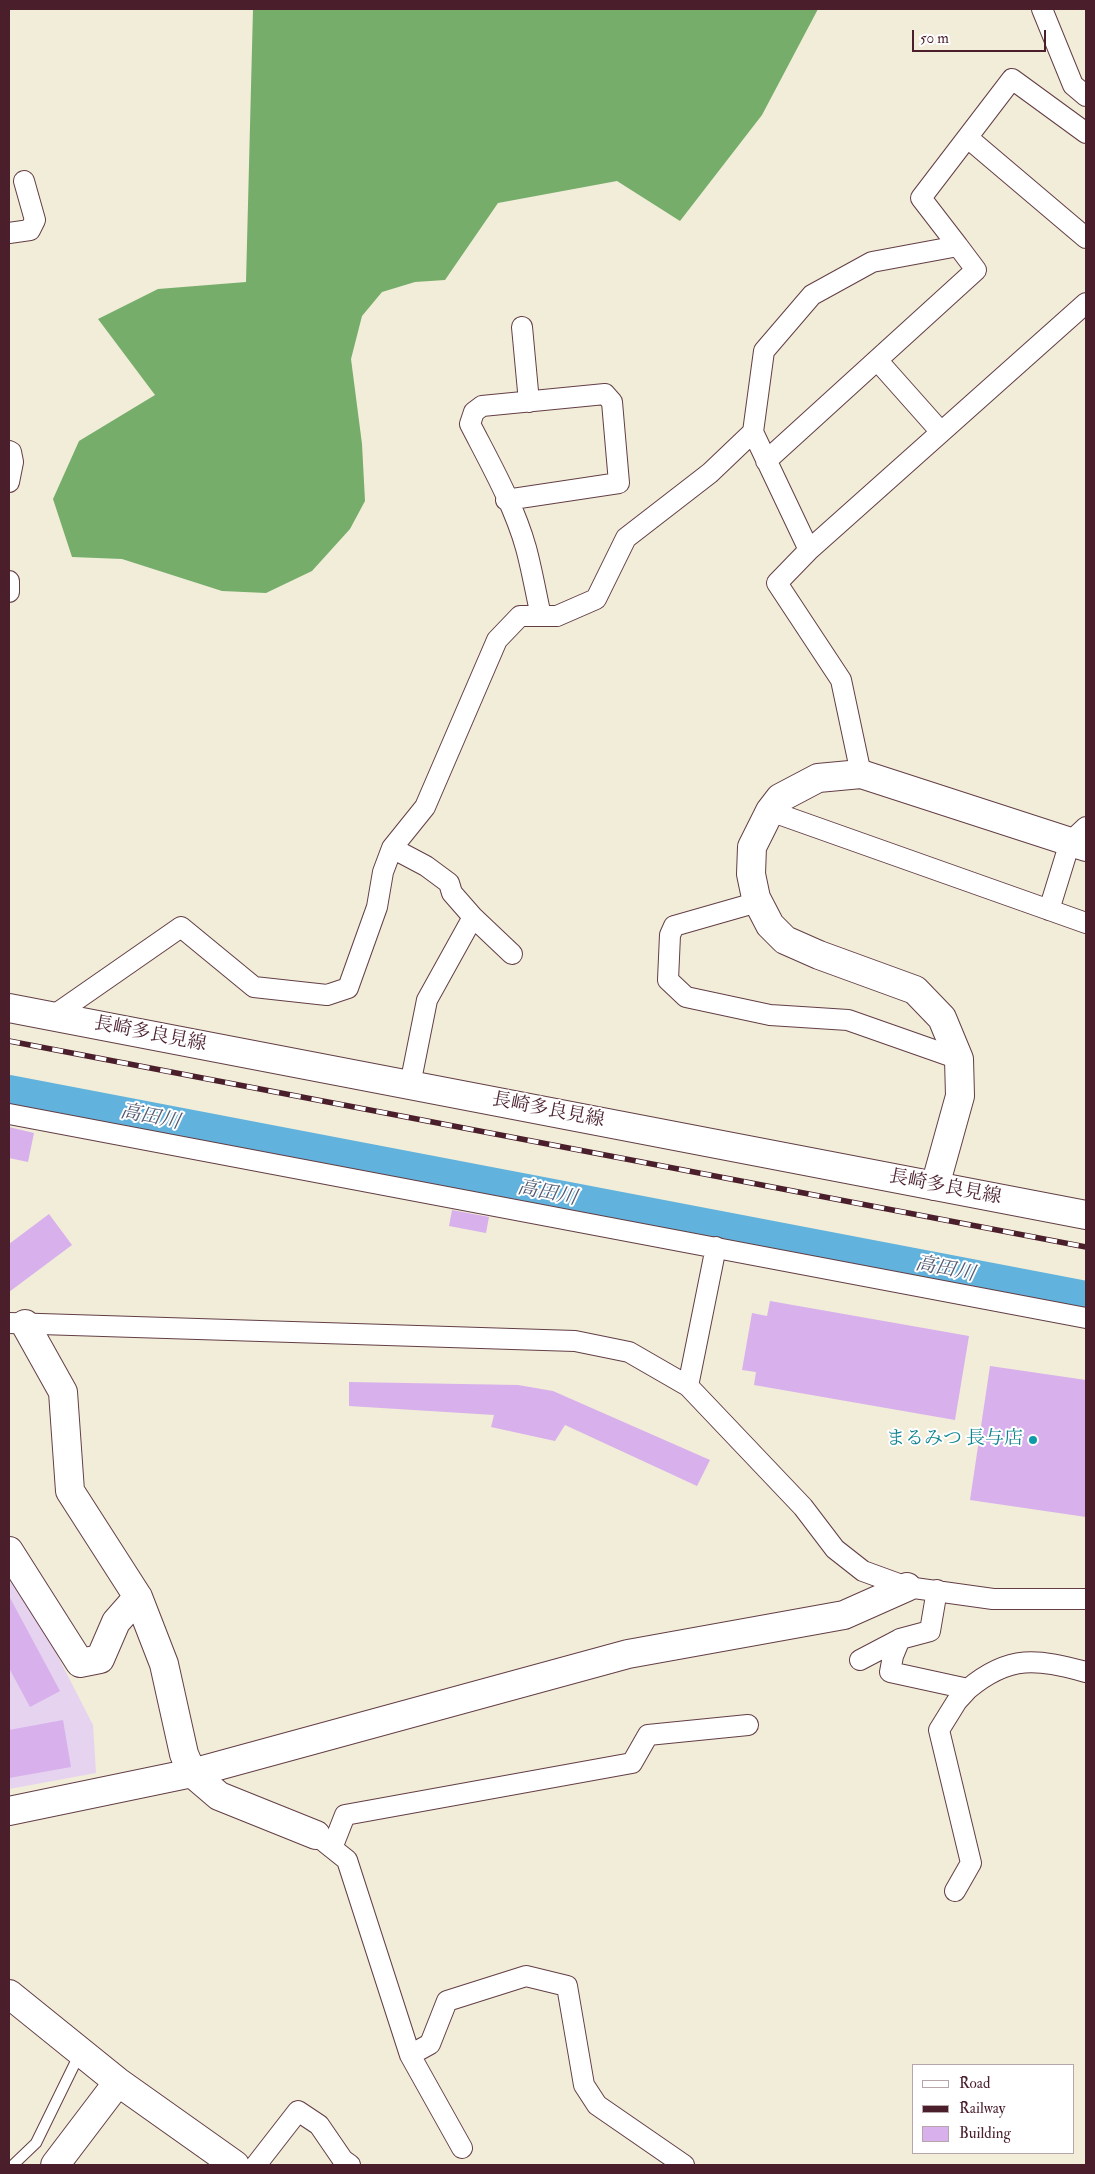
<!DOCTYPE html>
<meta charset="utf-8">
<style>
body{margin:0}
#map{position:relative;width:1095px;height:2174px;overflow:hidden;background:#f1edd9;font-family:"IM FELL Double Pica",serif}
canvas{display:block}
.frame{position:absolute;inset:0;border:10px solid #4a1f2b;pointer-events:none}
.legend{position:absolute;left:912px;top:2064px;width:162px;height:90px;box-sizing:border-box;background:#fff;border:1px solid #b7a5aa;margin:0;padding:6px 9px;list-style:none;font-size:15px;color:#4a1f2b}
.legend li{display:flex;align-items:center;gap:10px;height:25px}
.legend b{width:25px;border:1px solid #b7a5aa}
.scale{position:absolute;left:912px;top:30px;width:134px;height:22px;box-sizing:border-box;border:2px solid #4a1f2b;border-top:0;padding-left:6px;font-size:15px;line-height:18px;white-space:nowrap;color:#4a1f2b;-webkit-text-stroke:4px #fff;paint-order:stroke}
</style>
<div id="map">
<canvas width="1095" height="2174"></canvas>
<div class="frame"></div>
<ul class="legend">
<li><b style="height:6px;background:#fff"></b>Road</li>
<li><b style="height:6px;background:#4a1f2b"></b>Railway</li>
<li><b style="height:14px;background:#d7b0ec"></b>Building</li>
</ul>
<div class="scale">50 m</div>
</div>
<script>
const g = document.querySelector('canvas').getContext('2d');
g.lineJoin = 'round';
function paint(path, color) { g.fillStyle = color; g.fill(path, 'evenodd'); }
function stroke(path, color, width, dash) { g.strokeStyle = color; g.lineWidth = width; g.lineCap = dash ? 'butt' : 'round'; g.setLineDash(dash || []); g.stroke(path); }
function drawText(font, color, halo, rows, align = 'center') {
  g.font = font + ' "IM FELL Double Pica","Noto Serif JP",serif'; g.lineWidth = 4; g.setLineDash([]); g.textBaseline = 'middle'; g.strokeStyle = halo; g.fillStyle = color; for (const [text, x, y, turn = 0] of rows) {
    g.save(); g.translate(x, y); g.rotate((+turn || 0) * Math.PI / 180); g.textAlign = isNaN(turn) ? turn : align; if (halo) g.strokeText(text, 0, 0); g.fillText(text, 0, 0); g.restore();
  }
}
const built = new Path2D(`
 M9,1561L93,1725L96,1773L9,1789Z`);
const forest = new Path2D(`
 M253,9H818L762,115L680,221L617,181L498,203L445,280L415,282L382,292L362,316L351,359L362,444L365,501L350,529L312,571L266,593L222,591L122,559L72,557L53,499L79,441L155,395L98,319L158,289L246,282Z`);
const river = new Path2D(`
 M9,1091L1086,1297`);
const building = new Path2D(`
 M9,1127L34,1133L28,1162L9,1158Z
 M452,1210L489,1217L486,1233L449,1226Z
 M49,1214L72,1245L9,1292V1244Z
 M770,1301L969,1336L955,1420L754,1385L756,1372L742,1370L752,1313L767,1316Z
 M990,1366L1086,1380V1517L970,1500Z
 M349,1382L518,1385L553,1391L710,1460L697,1486L565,1425L555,1441L491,1427L494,1415L349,1406Z
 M9,1596L60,1691L30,1707L9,1668Z
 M63,1720L71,1767L9,1778V1730Z`);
const lane = new Path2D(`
 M13,2165L36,2143L80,2053`);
const street = new Path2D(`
 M1042,9L1073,85L1086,96
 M968,138L1086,238
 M9,233L30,230L35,220L24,181
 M522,327L529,402
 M877,360L941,432
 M9,451L11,452L13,462L9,482
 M766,461L976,270L958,246
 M506,500L619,483L612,402L605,394L482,406L474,412L470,424C490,463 514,505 526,548C532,570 536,594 541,616
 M809,550L753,432L764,351L812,295L872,262L958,246L921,198L1012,79L1086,133
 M9,581V592
 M861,774L841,680L777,583L809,550L1086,303
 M770,811L1086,923
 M392,848L426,866L449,883L452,893L473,917L427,1000L410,1085
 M758,902L674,926L670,935L668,980L686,997L770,1015L848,1020L959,1059
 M1049,910L1070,842L1086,827
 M473,917L512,954
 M53,1016L181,927L254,987L327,995L348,988L377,907L383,872L392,848L425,807L497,640L520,616H557L596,599L626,538L710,473L753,432
 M9,1114L1086,1318
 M9,1323L575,1341L629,1352L688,1386L803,1507L835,1549L863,1571L907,1587L993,1599H1086
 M688,1386L716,1247
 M937,1590L930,1631L900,1639L893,1656L890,1672L968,1689C1010,1654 1037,1659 1086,1672
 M860,1660L900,1639
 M322,1840L347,1860L410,2055L462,2148
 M332,1848L345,1815L632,1763L648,1735L748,1725
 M955,1891L971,1863L939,1730L957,1701L968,1689
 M410,2055L430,2044L447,2001L526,1976L567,1986L584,2085L597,2105L684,2165
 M256,2165L298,2111L319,2125L343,2160L350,2165`);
const secondary = new Path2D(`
 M935,1186L960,1096L959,1059L942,1018L915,990L819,955L785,940L770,925L756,898L751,874L752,847L770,811L780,798L818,778L861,774L1086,847
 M25,1324L63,1392L70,1491L138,1597L164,1664L184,1754L192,1773L219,1796L316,1835
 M9,1551L80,1663L100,1659L116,1622L138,1597
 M9,1811L192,1773L628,1654L844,1615L907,1587
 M9,1994L118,2082L235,2165
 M55,2165L118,2082`);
const primary = new Path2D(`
 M9,1008L1086,1215`);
const rail = new Path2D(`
 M9,1041L1086,1247`);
const markers = [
 [1033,1440,5,"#0f9aa8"]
];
const streetNames = [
 ["長崎多良見線",150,1035,11],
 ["長崎多良見線",548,1111,11],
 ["長崎多良見線",945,1188,11]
];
const cultureNames = [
 ["まるみつ 長与店",1023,1440]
];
const waterNames = [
 ["高田川",150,1118,11],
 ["高田川",547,1194,11],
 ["高田川",945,1270,11]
];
paint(built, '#e6d3f0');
paint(forest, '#76ad6b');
stroke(river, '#61b2dc', 32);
paint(building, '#d7b0ec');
stroke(lane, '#633e45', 12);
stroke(street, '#633e45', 22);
stroke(secondary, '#633e45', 30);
stroke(primary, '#633e45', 30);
stroke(lane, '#fff', 10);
stroke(street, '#fff', 20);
stroke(secondary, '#fff', 28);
stroke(primary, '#fff', 28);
stroke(rail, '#4a1f2b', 5.5);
stroke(rail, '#fff', 4, [11]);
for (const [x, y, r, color] of markers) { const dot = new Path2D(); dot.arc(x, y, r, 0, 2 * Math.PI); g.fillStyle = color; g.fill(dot); stroke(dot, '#fff', 2); }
drawText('19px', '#4a1f2b', '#fff', streetNames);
drawText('19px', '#0d838f', '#fff', cultureNames, 'right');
drawText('italic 20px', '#535a72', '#fff', waterNames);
</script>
